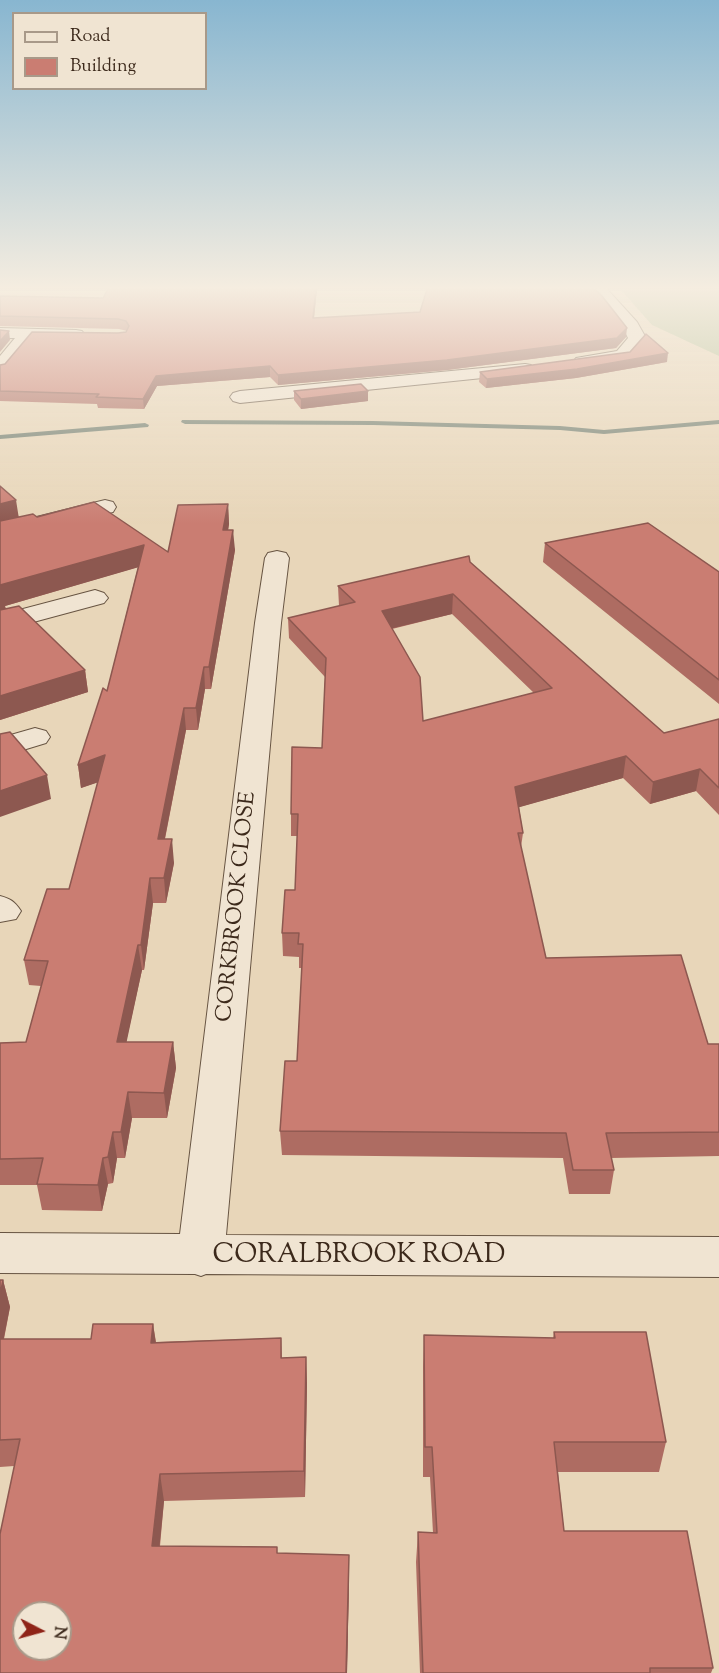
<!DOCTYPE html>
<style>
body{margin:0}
#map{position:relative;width:719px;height:1673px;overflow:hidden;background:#e8d6b9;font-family:"Sorts Mill Goudy",serif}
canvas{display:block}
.legend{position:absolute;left:12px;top:12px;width:195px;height:78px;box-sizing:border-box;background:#f0e4d2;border:2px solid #a89989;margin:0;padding:8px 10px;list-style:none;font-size:18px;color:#3c291b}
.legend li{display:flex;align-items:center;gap:12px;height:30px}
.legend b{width:30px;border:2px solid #a89989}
.north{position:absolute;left:12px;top:1601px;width:60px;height:60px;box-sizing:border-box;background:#f0e4d2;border:2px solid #a89989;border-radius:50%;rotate:96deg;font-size:16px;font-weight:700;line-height:24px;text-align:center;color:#3c291b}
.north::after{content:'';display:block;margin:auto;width:21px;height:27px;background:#8f2418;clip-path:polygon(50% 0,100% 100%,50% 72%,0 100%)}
</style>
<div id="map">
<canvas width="719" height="1673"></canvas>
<ul class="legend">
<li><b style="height:8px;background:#f0e4d2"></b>Road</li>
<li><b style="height:16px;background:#ca7d72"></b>Building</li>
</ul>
<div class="north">N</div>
</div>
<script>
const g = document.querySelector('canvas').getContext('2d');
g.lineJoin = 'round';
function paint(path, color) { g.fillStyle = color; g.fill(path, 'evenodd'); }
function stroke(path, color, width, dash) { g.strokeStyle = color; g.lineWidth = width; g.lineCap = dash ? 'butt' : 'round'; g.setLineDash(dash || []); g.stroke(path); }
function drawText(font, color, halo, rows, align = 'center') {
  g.font = font + ' "Sorts Mill Goudy",serif'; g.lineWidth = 5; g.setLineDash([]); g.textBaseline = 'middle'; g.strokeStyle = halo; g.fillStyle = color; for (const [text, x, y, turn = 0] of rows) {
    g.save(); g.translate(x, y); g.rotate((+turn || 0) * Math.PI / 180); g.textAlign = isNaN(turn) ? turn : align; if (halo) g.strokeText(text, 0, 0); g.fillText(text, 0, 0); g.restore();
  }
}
const green = new Path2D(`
 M620,289H719V356L652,325Z`);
const stream = new Path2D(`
 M182,420L373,421L560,426L604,430L719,420V424L604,434L560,430L373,425L185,424L181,422Z
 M145,423L149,425L148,427L0,439V435Z`);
const minor = new Path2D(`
 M591,289H607L637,322L646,338L629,359L582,367L576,366L573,362L576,358L617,351L628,338L623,328Z
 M0,328L76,330L82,331L85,335L82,339L76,340L32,339L6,372L0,373V356L15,338H0Z
 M525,364L531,365L534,369L531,373L240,403L233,401L230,397L233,393L240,391Z
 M105,500L113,502L116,507L113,512L0,540V526Z
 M277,551L286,553L289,558L281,623L226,1235L719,1237V1277L206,1274L201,1276L195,1274L0,1273V1233L180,1234L255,623L265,558L268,553Z
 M95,590L104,593L108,598L104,603L0,631V615Z
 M35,728L46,731L50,737L46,743L0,757V738Z
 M0,896C11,899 14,901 21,911L16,919L0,922Z`);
const wall = new Path2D(`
 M108,289H317L314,318L626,337L616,348L447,370L278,385L270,377L157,386L144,409L98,408L97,404L0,401V365L126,332L127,331L119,329L0,326V296L103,298Z
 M667,362L576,378L486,388L479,382L480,372Z
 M294,391L368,401L301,409L294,400Z
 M0,486L19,517H37L168,552L228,504L229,524L228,530L235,550L211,689H205L198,730H186L165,839L174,863L166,903H153L144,970H142L126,1042H173L176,1068L167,1118H132L125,1158H117L113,1183L108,1184L102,1211L42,1210L37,1185H0V1043L26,1042L41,986L29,985L24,960L69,889L98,782L81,788L78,765L107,691L138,567L5,606L6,609L85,670L88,692L0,720Z
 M545,543L719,572V704L543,562Z
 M470,562L664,733L719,719V815L696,791L650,804L623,778L519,807L523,833L521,847L546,958L708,1044H719V1156L611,1158L614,1170L610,1194H569L563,1158L282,1155L280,1131L297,1061L302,968H299V957L283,956L282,933L295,890L297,836H291V814L322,748L325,677L289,638L288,618L339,606L338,586ZM452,614L534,693L423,721L392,629Z
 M0,1280H3L10,1307L4,1339H91L153,1324L156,1342L281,1338L282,1358L306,1357L307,1384L305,1497L164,1501L160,1546L277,1553L349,1581L347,1673H0L14,1466L0,1467Z
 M554,1332L666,1442L659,1472H558L564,1531L713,1668L711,1673H420L416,1562L418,1532L433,1533L430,1477H423V1366L424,1335L553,1338Z`);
const shadedWall = new Path2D(`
 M316,289H317L313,327V318Z
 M627,328L626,337L616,348L447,370L278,385V375Z
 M9,331L10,340L0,352V341Z
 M668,353L667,362L576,378L486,388L487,379Z
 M270,366V377L157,386L144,409L143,399L156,376Z
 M368,391V401L301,409V399Z
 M16,500L19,519L0,524V504Z
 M228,504L229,524L225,550L223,530Z
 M233,530L235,550L211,689L209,667Z
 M144,545L146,565L5,606L6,611L0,613V585Z
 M453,594L452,614L381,631L382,611Z
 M204,667L205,689L198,730L196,708Z
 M85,670L88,692L0,720V696Z
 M184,708L186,730L160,863L158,839Z
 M105,755L108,779L81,788L78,765Z
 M626,756L623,778L513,809L515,787Z
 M700,769L696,791L650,804L653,782Z
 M47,775L51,799L0,817V791Z
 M172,839L174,863L166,903L164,878Z
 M150,878L153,903L144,970L141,945Z
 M138,945L142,970L121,1068L117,1042Z
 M173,1042L176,1068L167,1118L164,1093Z
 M128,1092L132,1118L125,1158L121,1132Z
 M113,1132L117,1158L113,1183L108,1157Z
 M103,1158L108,1184L102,1211L98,1185Z
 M3,1280L10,1307L0,1357V1295Z
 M153,1324L157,1351L151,1343Z
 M306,1357L307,1384L305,1497L304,1471Z
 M160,1474L164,1501L157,1571L152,1546Z
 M349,1555V1581L347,1673H346Z`);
const building = new Path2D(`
 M108,289H316L313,318L420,312L427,289H595L602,296L627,328L617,338L447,360L278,375L270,366L156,376L143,399L96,397L99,394L0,391V365L5,364L32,332L118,333L126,332L129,326L126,321L118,319L0,316V296L103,298Z
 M0,330L9,331L0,341Z
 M646,334L668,353L577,369L487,379L480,372L630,352Z
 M361,384L368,391L301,399L294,391Z
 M0,486L16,500L0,504Z
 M94,502L168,552L178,505L228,504L223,530H233L209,667H204L196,708H184L158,839H172L164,878H150L141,945H138L117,1042H173L164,1093L128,1092L121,1132H113L108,1157L103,1158L98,1185L37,1184L43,1158L0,1159V1043L26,1042L48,961L24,960L47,889H69L105,755L78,765L103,688L107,691L144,545L0,585V521L33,514L37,517Z
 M648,523L719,572V680L545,543Z
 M469,556L470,562L664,733L719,719V788L700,769L653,782L626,756L515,787L523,833H518L546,958L681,955L708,1044H719V1132L606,1133L614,1170H573L566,1133L280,1131L285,1061H297L303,944H298L299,933H282L285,890H295L298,814H291L292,747L322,748L326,658L288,618L355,602L338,586ZM453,594L552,688L423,721L420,677L382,611Z
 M19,606L85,670L0,696V610Z
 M10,732L47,775L0,791V734Z
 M0,1280H3L0,1295Z
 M93,1324H153L151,1343L281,1338V1358L306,1357L304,1471L160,1474L152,1546L277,1547V1553L349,1555L346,1673H0V1534L20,1439L0,1440V1339H91ZM24,1613H60V1649H24Z
 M554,1332H646L666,1442H554L564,1531H687L713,1668H650V1673H423L418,1532L437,1533L432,1447H425L424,1335L555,1338Z`);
const streetNames = [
 ["CORKBROOK CLOSE",238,907,-84]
];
const nearStreetnames = [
 ["CORALBROOK ROAD",359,1257]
];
paint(green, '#afbf95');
paint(stream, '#737f71');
stroke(minor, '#675442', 2);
paint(minor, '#f0e4d2');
paint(wall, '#ae6c62');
paint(shadedWall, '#8d5850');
paint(building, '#ca7d72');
stroke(building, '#8d5850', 1.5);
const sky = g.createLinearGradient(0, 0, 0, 524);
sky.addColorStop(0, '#88b6d0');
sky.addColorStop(0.55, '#f5ede0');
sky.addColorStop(1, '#f5ede000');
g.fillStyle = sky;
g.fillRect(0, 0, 719, 524);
drawText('22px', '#3c291b', '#f0e4d2', streetNames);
drawText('27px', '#3c291b', '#f0e4d2', nearStreetnames);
</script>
